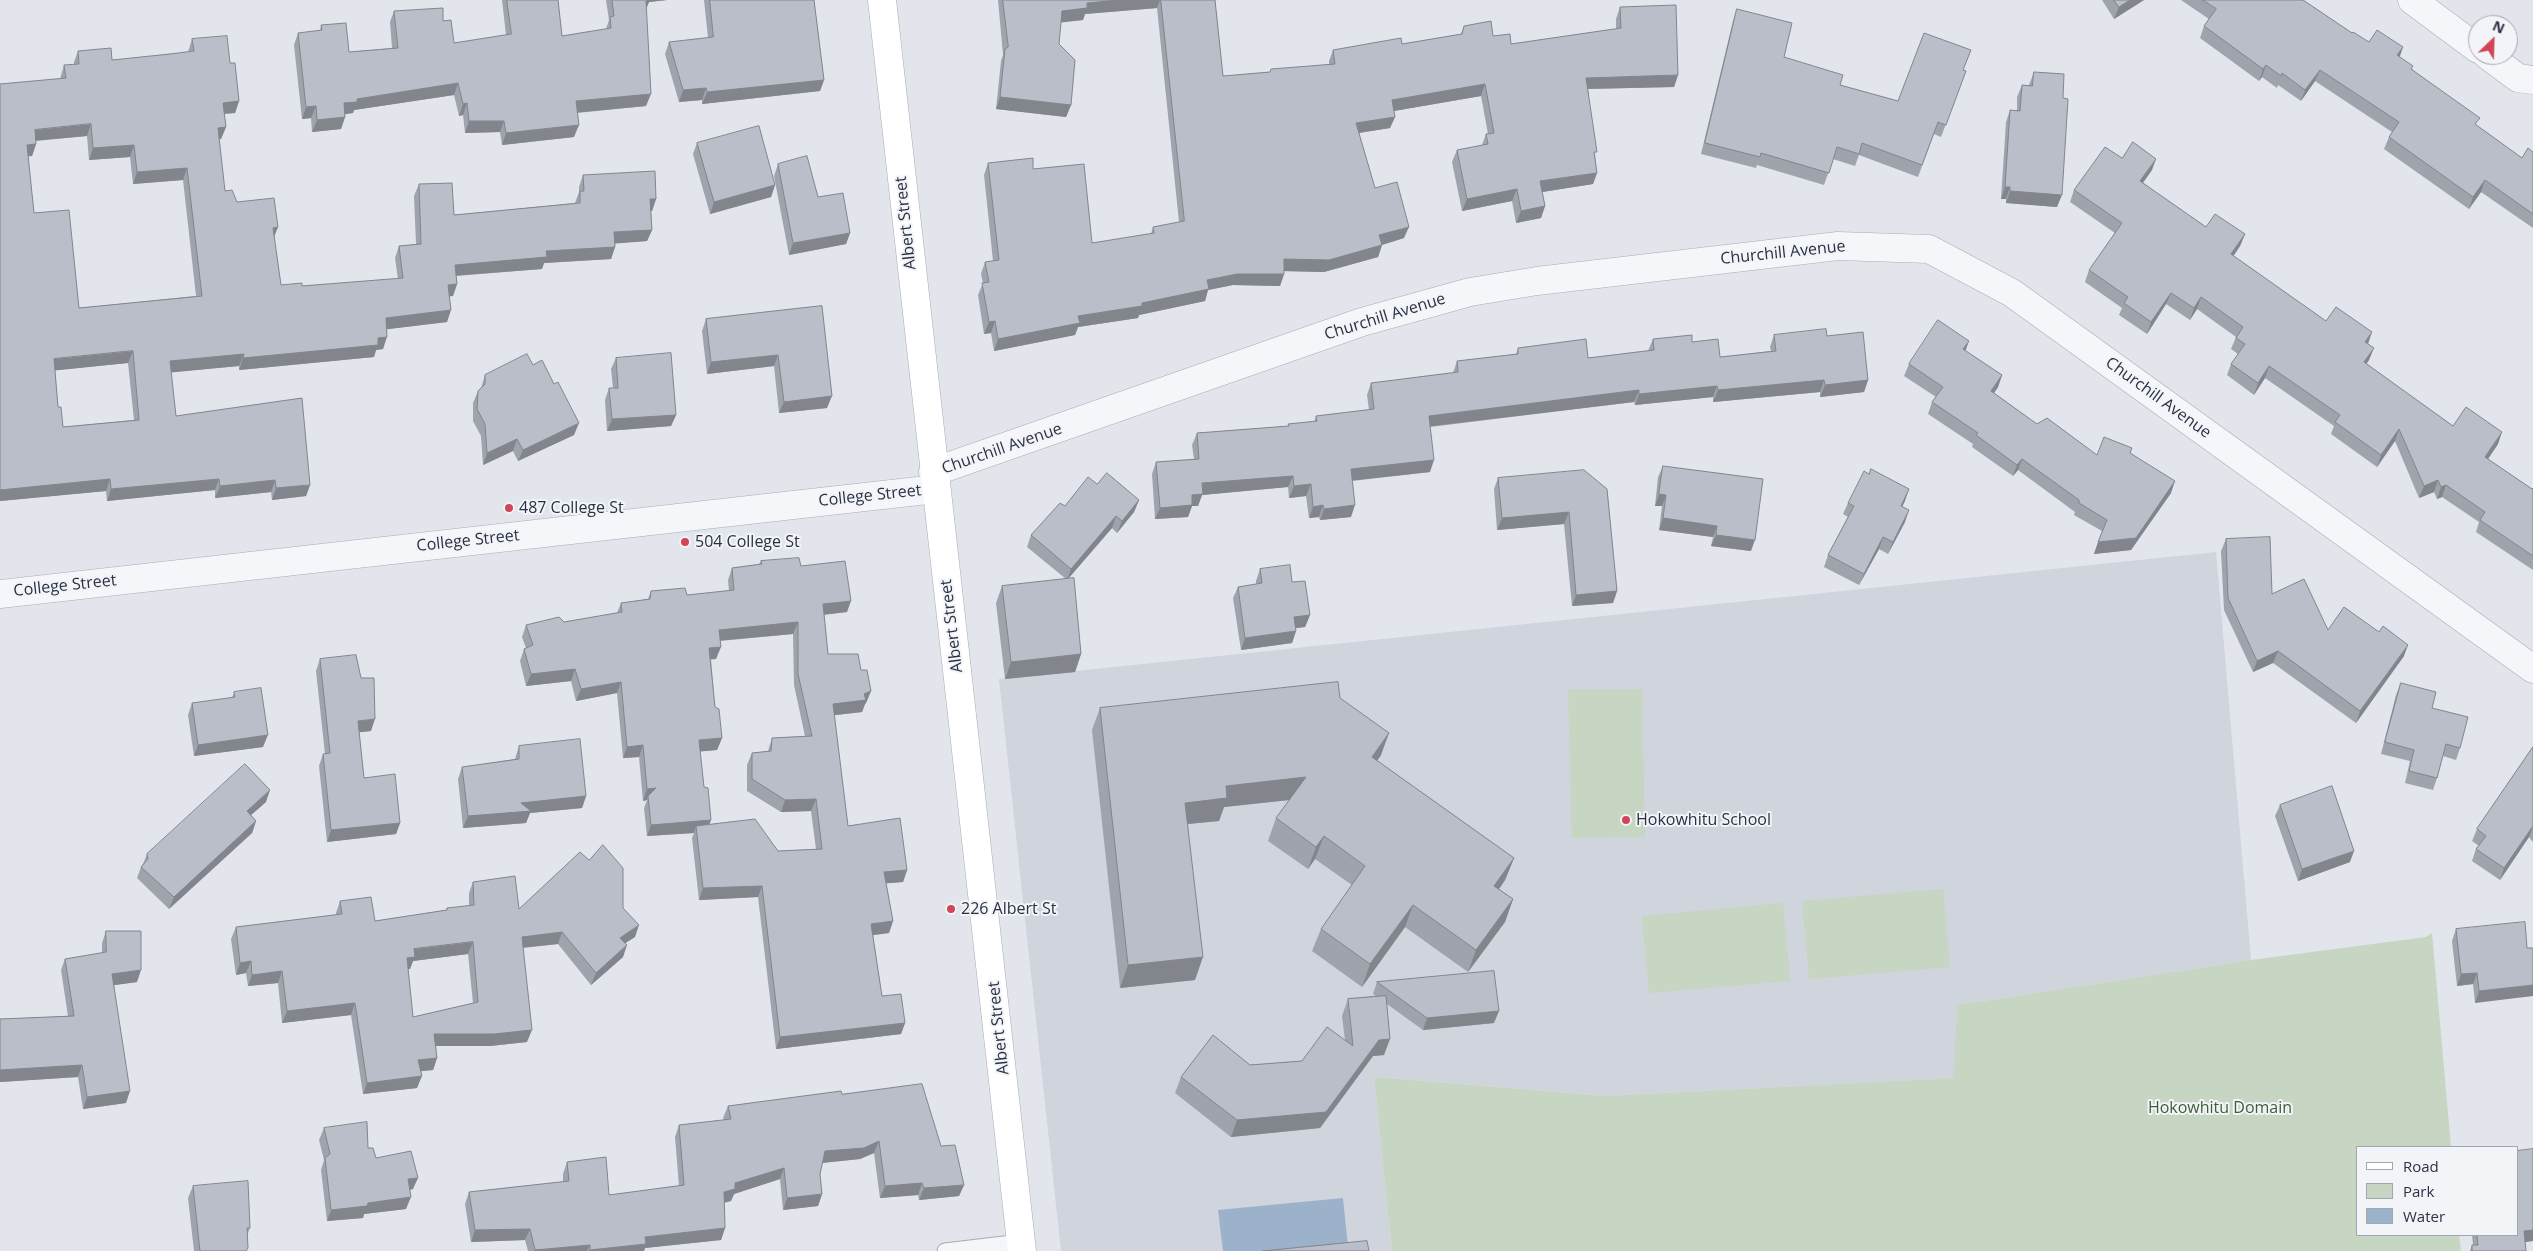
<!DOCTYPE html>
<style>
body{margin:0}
#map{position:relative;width:2533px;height:1251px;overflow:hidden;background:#e2e5eb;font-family:"Open Sans",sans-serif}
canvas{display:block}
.legend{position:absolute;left:2356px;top:1146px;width:162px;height:90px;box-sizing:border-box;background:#f2f4f8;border:1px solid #a2a6b0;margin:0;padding:6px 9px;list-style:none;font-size:15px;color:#293243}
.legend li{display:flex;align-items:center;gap:10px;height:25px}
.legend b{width:25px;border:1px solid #a2a6b0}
.north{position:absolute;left:2468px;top:15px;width:50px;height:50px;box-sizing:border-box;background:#f2f4f8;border:1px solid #a2a6b0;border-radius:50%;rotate:24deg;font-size:14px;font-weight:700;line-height:20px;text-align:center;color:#293243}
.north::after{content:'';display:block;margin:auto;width:18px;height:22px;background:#d24458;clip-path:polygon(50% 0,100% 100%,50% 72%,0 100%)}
</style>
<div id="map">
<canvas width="2533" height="1251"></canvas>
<ul class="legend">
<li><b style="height:6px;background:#fff"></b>Road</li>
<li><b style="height:14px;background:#c7d5c3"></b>Park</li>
<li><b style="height:14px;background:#9cb2cb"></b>Water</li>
</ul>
<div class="north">N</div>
</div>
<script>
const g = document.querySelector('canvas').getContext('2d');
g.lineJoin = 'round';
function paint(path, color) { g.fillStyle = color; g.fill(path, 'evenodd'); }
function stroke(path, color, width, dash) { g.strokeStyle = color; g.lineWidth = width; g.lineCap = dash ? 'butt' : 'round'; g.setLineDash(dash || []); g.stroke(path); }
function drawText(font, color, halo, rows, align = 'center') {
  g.font = font + ' "Open Sans",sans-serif'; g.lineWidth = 4; g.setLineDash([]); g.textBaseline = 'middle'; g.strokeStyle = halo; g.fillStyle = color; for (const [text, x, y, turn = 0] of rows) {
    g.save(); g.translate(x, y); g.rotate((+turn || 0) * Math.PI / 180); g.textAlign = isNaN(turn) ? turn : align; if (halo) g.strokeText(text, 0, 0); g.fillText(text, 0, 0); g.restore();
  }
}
const built = new Path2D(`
 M2216,552L2251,960L1957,1005L1955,1078L1606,1096L1374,1077L1392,1251H1061L999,679Z`);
const green = new Path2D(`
 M1642,689L1645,837L1572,838L1568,690Z
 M1943,889L1950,967L1809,979L1802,901Z
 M1783,903L1790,981L1649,993L1642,916Z
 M2432,933L2451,1147H2357V1235H2459L2461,1251H1392L1374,1077L1606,1096L1954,1078L1957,1005L2251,960L2426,937Z`);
const water = new Path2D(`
 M1343,1198L1348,1247L1305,1251H1223L1218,1210Z`);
const service = new Path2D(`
 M945,1251L1021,1242`);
const minor = new Path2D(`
 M2412,0L2478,49
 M2487,55L2518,78L2533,80
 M933,472L1362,322L1470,292L1537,281L1838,246L1929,249L2012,293L2533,669`);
const tertiary = new Path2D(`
 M0,594L936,489`);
const secondary = new Path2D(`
 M882,0L1022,1251`);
const wall = new Path2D(`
 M502,0H558L562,36L606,29L609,20L606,0H667L649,2L646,9V106L577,113L574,137L502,145L500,132L465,133L463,115L459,116L454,95L354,110L353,113L345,114V117L341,129L312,132L311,118L302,119L294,45L298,33L320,31L321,25L349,52L392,48L390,22L394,11L443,21L454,43L506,35Z
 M704,0H814L824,80L820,91L702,104V100L679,102L665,54L669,42L708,38Z
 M998,0H1215L1223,76L1270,72L1329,64V61L1333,50L1402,44L1461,34L1464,26L1511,44L1616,29V19L1620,7L1678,75L1674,87L1588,89L1597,173L1593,184L1542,192L1545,206L1541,218L1516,223L1512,201L1462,211L1452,162L1457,150L1482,145L1486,134H1488L1481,96L1394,111L1395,117L1390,128L1359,133L1375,188L1404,238L1382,245L1378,257L1324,272L1284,271V274L1280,286L1233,285L1208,290L1205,301L1139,315L1138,318L1078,327L1075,335L994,351L991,333L984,334L978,295L983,283L981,274L985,262L993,261L984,175L988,163L1033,169L1092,243L1151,234L1153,227L1179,222L1157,8L1085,14L1083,20L1061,22L1059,44L1071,105L1066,117L996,109L1001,61L1003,55Z
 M2102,0H2144L2114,19Z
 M2181,0H2303L2352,33L2399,57L2412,69L2477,126L2522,158L2533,152V228L2481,192L2469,209L2384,149L2389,137L2392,132L2315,81L2301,101L2278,85L2277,88L2262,77L2259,81L2200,38L2204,26L2209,19Z
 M1737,9L1784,57L1840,85L1898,101L1963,70L1966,71L1941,137L1934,134L1918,177L1859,155L1855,166L1833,159L1824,185L1757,165L1756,168L1701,154L1733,21Z
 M192,39L230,63L239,101L235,113L224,114L226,127L221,139H219L225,191L237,202L278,227L274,237L281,285L302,286L398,279L395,258L399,246L416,244L414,196L419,184L454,215L575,203L579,192V187L583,175L656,199L652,211H651L652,230L647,241L615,243V247L611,259L544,263L542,269L456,276L457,284L453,296H450L447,322L387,329L383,349L376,350L374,357L239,370V366L171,372L176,416L310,485L306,496L272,500L271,492L215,498V490L107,501L106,491L0,501V84L60,79L64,65H74V62L78,51L112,60L170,54L188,52ZM87,136L89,160L130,157L133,184L183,180L196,296L79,308L34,213L28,156H32L36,144V141ZM128,363L134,420L63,427L58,407L55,370Z
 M2034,72L2063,98L2057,207L2006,203V199H2001L2006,122L2010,110H2017V97L2022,85H2029Z
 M697,143L775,185L771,197L710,214L693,154Z
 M778,164L818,197L850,233L846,244L789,255L774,176Z
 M2152,170L2143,183L2206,227L2245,234L2240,246L2233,256L2326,321L2368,344L2369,360L2366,364L2453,426L2498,444L2488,459L2532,489L2533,488V570L2476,532L2479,522L2442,497L2437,499L2434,492L2419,498L2395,441L2377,467L2331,434L2334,426L2265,378L2254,395L2227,375L2231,364L2238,354L2231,349L2236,337L2197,309L2190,320L2166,304L2147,334L2119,315L2122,308L2085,282L2089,270L2115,233L2070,202L2074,190Z
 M822,306L827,408L779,413L774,366L707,374L702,331L706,319Z
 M1774,335L1827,336L1868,380L1864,392L1820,397V392L1713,402V397L1635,405L1634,402L1430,427V472L1352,481L1351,517L1320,520L1319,517L1309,518L1306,496L1289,498L1288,487L1202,495L1198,506H1192L1188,517L1155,519L1152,474L1156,462L1194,459L1192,445L1197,433L1288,426V424L1314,422L1316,416L1369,410L1367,395L1371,383L1453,373L1457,361L1516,354L1518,348L1588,358L1648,351L1653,339L1692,342L1720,357L1771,351L1770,347Z
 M1965,351L2002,375L1998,387L1994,393L2037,424L2097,455L2130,453L2171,493L2131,550L2094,554L2102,531L2074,515L2075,512L2018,470L2013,476L1972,447L1973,444L1928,414L1932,402L1936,397L1904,376L1909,364Z
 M616,358L676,415L671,426L607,431L605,400L609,388H613L611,369Z
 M533,365L574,435L518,461L513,451L483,465L481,436L473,421V403L478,391L481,388L485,375Z
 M1663,466L1751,551L1711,546L1713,537L1659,530L1662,506H1655L1658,477Z
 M1498,478L1607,489L1617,591L1613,603L1572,606L1564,524L1497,530L1494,489Z
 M1097,484L1139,500L1134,512L1117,533L1112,528L1068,579L1081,654L1075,672L1005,679L996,603L1002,586L1066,579L1027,547L1031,535L1065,506Z
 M1905,501L1902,507L1905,522L1888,554L1879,549L1859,585L1824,567L1828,555L1848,517L1843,514L1848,503Z
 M2226,539L2272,594L2328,630L2379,632L2404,656L2356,723L2273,663L2253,672L2224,610L2221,551Z
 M761,561L801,566L847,612L824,615L828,654L861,670L871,691L866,703L865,704L862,712L834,715L848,826L907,870L903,882L886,883L893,921L889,933L873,935L882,996L905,1023L901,1034L776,1049L758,897L699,900L692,838L694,833L647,836L644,808L647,800L643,801L639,757L623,758L617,693L576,701L571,681L526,686L520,661L524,649L526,648L522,637L526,625L564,622L617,613L621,603L648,599L651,591L687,595L729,591L728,580L732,568L759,564ZM793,634L794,685L805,736L772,738L768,751L752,753L747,765V791L781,812L811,811L816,849L778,851L709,825L704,787L700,751L717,750L722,738L715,707L711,659H716L720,641Z
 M1260,569L1292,582L1310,615L1305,627L1295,628L1296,631L1292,643L1241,650L1233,598L1238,587L1256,584V581Z
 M320,659L371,731L359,732L364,778L400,823L396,834L327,842L319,766L323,754H325L316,671Z
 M2401,683L2432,708L2460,748L2456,760L2443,756L2437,778L2433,790L2405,783L2410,761L2381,754L2396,695Z
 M234,692L263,747L194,756L188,715L192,703L232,698Z
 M1340,698L1381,755L1377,761L1514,858L1505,880L1499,889L1513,899L1505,922L1468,972L1405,927L1362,987L1312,951L1321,929L1352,885L1315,859L1308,869L1268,841L1276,818L1290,800L1224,807L1219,821L1188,824L1195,980L1120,988L1092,730L1100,708Z
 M519,746L586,796L582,808L530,813L526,823L463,828L458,779L462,767L515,759Z
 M2533,747V842L2529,837L2500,880L2472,861L2476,849L2479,846L2472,841L2477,829Z
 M266,802L251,815L256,821L252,833L169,909L137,878L141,867L143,864L147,854Z
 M2280,805L2350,862L2298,881L2275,816Z
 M473,882L519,909L623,908L635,937L625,943L623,957L591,985L558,944L523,948L527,1042L490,1046H436L437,1058L433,1070L420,1071L417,1088L363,1094L351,1015L282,1023L278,983L248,986L246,973L236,975L231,939L236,927L336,915V913L340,901L375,921L446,910L447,908L469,906V893ZM468,954L473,1003L413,1017L408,969H410L413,961Z
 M2456,929L2527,948L2475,1003L2473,984L2457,986L2452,941Z
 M106,931L137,982L114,985L126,1103L83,1109L78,1077L0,1082V1019L68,1016L61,970L65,959L102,953V943Z
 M1377,982L1494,1023L1423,1030L1387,1004L1384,1055L1373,1056L1320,1128L1231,1137L1175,1093L1181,1077L1250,1065L1302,1061L1345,1040L1342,1016L1348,999L1376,996L1373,994Z
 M842,1094L941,1146L964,1185L959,1196L919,1200L918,1195L880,1198L874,1153L860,1159L822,1163L820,1174L822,1194L818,1206L783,1210L780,1179L734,1194L731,1201L724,1202L725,1228L721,1240L645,1248L644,1251H528L525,1240L471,1242L465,1204L469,1192L563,1182V1174L567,1162L609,1195L679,1186L675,1137L679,1125L724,1120L723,1118L728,1106Z
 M324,1128L368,1148L376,1158L413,1189L410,1190L406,1209L364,1214L363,1218L327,1221L321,1170L324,1160L319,1140Z
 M193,1186L250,1228L248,1233L247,1251H194L188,1198Z
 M2472,1235H2517L2525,1242L2526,1251H2470L2472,1245H2473Z`);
const shadedWall = new Path2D(`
 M645,0H667L649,2L645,12Z
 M1118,0H1160L1157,8L1085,14L1083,20L1057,23L1062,11L1087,3Z
 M2130,0H2144L2114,19L2119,7Z
 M2403,47L2399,59L2397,55Z
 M2266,65L2262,77L2259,81L2263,69Z
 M2320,70L2315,81L2301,101L2305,90Z
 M1678,75L1674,87L1582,89L1586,78Z
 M824,80L820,91L702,104L707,92Z
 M458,83L454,95L354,110L353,113L340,115L344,103L357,99Z
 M1485,84L1481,96L1388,112L1392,100Z
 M706,88L702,100L679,102L683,90Z
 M651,94L646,106L572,113L576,101Z
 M1000,97L1071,105L1066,117L996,109Z
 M239,101L235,113L219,114L223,103Z
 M467,103L463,115L459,116L463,104Z
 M316,106L311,118L302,119L306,107Z
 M345,117L341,129L312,132L317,120Z
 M1395,117L1390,128L1352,134L1356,123Z
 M469,121H504L500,132L465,133Z
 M91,124L87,136L31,141L35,130Z
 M579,125L574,137L502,145L506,133Z
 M226,127L221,139L214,140L218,128Z
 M36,144L32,156L23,157L27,145Z
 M134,145L130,157L89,160L93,148Z
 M2156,159L2152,170L2136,192L2140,181Z
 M187,168L183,180L133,184L137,172Z
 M1597,173L1593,184L1536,193L1540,181Z
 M2485,180L2481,192L2469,209L2473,197Z
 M775,185L771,197L710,214L714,202Z
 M2005,187H2010L2006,199H2001Z
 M1517,189L1512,201L1462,211L1467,199Z
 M2010,191L2062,195L2057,207L2006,203Z
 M650,199H656L652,211H646Z
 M1545,206L1541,218L1516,223L1521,211Z
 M278,227L273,239V228Z
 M1409,227L1404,238L1375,247L1379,235Z
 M652,230L647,241L610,244L614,232Z
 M850,233L846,244L789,255L793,243Z
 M2245,234L2240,246L2227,266L2231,254Z
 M1382,245L1378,257L1324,272L1280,271L1284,259Z
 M615,247L611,259L544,263L542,269L450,276L455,265L546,251Z
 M1237,274H1284L1280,286L1233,285L1208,290L1205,301L1139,315L1138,318L1078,327L1075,335L994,351L998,339L1078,316L1142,303L1207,280Z
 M457,284L453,296L444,297L448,285Z
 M2171,293L2166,304L2147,334L2151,322Z
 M2201,297L2197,309L2190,320L2194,308Z
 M451,310L447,322L381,330L386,318Z
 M995,321L991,333L984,334L989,322Z
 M2372,332L2368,344L2365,342Z
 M387,337L383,349L376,350L374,357L239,370L243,358L378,338Z
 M1969,341L1965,352L1963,349Z
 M2374,348L2369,360L2360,374L2364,362Z
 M133,351L128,363L50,371L54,359Z
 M244,354L239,366L166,373L170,361Z
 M778,355L774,366L707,374L711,362Z
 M2269,366L2265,378L2254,395L2258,383Z
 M2002,375L1998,387L1987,403L1991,391Z
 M1824,380L1820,392L1713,402L1718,390Z
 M1868,380L1864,392L1820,397L1825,385Z
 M1717,386L1713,397L1635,405L1639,394Z
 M1639,390L1634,402L1424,427L1429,416Z
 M832,396L827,408L779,413L784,402Z
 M676,415L671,426L607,431L612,419Z
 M579,423L574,435L518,461L523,450Z
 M2399,429L2395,441L2377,467L2381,455Z
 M2502,432L2498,444L2481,469L2485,457Z
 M517,439L513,451L483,465L487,453Z
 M2022,459L2018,470L2013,476L2017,465Z
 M1434,460L1430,472L1347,481L1351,469Z
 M1293,476L1288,487L1202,495L1198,506H1192L1188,517L1155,519L1160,508L1192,495L1202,483Z
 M110,479L106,491L0,501V490Z
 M219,479L215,490L107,501L111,489Z
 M275,480L271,492L215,498L220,486Z
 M2438,480L2434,492L2419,498L2424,486Z
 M2175,481L2171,493L2131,550L2094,554L2098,542Z
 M1311,484L1306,496L1289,498L1294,486Z
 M310,485L306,496L272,500L276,488Z
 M2446,485L2442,497L2437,499L2441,487Z
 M1909,489L1905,501L1896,518L1901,506Z
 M1659,494L1666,495L1662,506H1655Z
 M1139,500L1134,512L1117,533L1122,521Z
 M1323,505L1319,517L1309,518L1313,507Z
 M1355,505L1351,517L1320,520L1324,509Z
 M1909,510L1905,522L1888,554L1893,542Z
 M1569,512L1564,524L1497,530L1502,518Z
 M1116,516L1112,528L1067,580L1071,569Z
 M1663,518L1717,526L1713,537L1659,530Z
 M1716,535L1755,540L1751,551L1711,546Z
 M1883,537L1879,549L1859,585L1864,574Z
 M1617,591L1613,603L1572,606L1576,595Z
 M851,601L847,612L818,615L823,604Z
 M1310,615L1305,627L1289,629L1294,617Z
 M798,622L793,634L715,641L719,630Z
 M1296,631L1292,643L1241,650L1245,638Z
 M2408,645L2404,656L2356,723L2360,711Z
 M721,647L716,659L705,660L709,648Z
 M2278,651L2273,663L2253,672L2257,661Z
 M1081,654L1075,672L1005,679L1011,662Z
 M575,669L571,681L526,686L531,674Z
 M621,682L617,693L576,701L581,689Z
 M871,691L866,703L865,704L862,712L828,716L833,704L864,694Z
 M375,719L371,731L353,733L358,721Z
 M1389,733L1381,755L1364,779L1372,757Z
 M268,735L263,747L194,756L198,745Z
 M722,738L717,750L695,752L699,740Z
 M643,745L639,757L623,758L627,747Z
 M1306,777L1298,799L1224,807L1219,821L1177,825L1185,803L1226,786Z
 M656,788L648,796L647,800L643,801L647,789Z
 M270,790L266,802L243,822L247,811Z
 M586,796L582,808L530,813L526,823L463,828L468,816L521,803Z
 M816,799L811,811L781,812L785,800Z
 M711,820L707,832L696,826L694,833L647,836L651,825Z
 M256,821L252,833L169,909L174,897Z
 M400,823L396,834L327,842L331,830Z
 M2533,826L2529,837L2500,880L2504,868Z
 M1324,836L1315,859L1308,869L1316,847Z
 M2354,851L2350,862L2298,881L2302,869Z
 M1514,858L1505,880L1486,908L1494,886Z
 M907,870L903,882L879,884L884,872Z
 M762,886L758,897L699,900L703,888Z
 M1513,899L1505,922L1468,972L1476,950Z
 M1413,905L1405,927L1362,987L1370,964Z
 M893,921L889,933L866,936L871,924Z
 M639,925L635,937L616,949L620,938Z
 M562,932L558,944L518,948L522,937Z
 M473,942L468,954L413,961L410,969H403L407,958L414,949Z
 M627,945L623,957L591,985L596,973Z
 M1203,957L1195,980L1120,988L1128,965Z
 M251,961L246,973L236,975L240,963Z
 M141,970L137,982L108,986L112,974Z
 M282,971L278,983L248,986L252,975Z
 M2477,973L2473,984L2457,986L2461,974Z
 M2533,985V996L2475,1003L2479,991Z
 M355,1003L351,1015L282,1023L287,1011Z
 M1499,1011L1494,1023L1423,1030L1427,1018Z
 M905,1023L901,1034L776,1049L780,1037Z
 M532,1030L527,1042L490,1046H430L434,1034Z
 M1390,1039L1384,1055L1373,1056L1320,1128L1231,1137L1237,1120L1379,1040Z
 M437,1058L433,1070L413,1072L418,1060Z
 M82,1065L78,1077L0,1082V1070Z
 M422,1076L417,1088L363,1094L367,1083Z
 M130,1091L126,1103L83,1109L87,1097Z
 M879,1141L874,1153L860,1159L821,1163L825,1151Z
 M784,1168L780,1179L734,1194L731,1201L720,1204L724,1192L735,1183Z
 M418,1178L413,1189L404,1191L408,1179Z
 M922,1183L918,1195L880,1198L885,1186Z
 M964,1185L959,1196L919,1200L924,1188Z
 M822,1194L818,1206L783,1210L787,1198Z
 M411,1197L406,1209L364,1214L363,1218L327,1221L331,1210L368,1203Z
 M725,1228L721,1240L645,1248L644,1251H589L590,1250L645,1237Z
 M530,1229L525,1240L471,1242L475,1230Z
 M2533,1230V1241L2520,1243L2524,1231Z
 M590,1245L587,1251H534L535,1250Z`);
const building = new Path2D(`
 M507,0H558L562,36L611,28L610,17L614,16L612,0H650L646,1L651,94L576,101L579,125L506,133L504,121H469L467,103L463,104L458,83L357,99V102L344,103L345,117L317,120L316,106L306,107L298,33L322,30L321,25L346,23L349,52L398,48L394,11L443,8V21L451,20L454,43L511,34Z
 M710,0H814L824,80L707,92L706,88L683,90L669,42L713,37Z
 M1003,0H1118L1087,3V8L1062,11L1059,44L1075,60L1071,105L1000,97L1005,49L1008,47Z
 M1161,0H1215L1223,76L1270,72L1271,69L1335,64L1333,50L1401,38L1402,44L1462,34L1464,26L1491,21L1493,36L1510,34L1511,44L1621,28L1620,7L1676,5L1678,75L1586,78L1597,152H1594L1597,173L1540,181L1545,206L1521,211L1517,189L1467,199L1457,150L1488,144L1486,134L1494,133L1485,84L1392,100L1395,117L1356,123L1375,188L1397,182L1409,227L1379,235L1382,245L1329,260L1284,259V274H1237L1207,280L1209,289L1142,303V306L1078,316L1080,323L998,339L995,321L989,322L982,283L989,282L985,262L999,260L988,163L1033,158V169L1084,164L1092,243L1154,233L1153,227L1184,221Z
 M2114,0H2130L2119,7Z
 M2203,0H2303L2352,33L2353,32L2369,42L2377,30L2403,47L2397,55L2413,66L2411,69L2480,118L2475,124L2522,158L2528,148L2533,152V214L2485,180L2473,197L2389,137L2399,122L2320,70L2305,90L2282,73L2281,76L2266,65L2263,69L2204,26L2216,9Z
 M1737,9L1792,23L1784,57L1843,75L1840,85L1898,101L1924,33L1971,50L1963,70L1966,71L1946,125L1938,122L1922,165L1862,143L1859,154L1837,147L1829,173L1761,153L1760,157L1705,143Z
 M227,36L230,63H235L239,101L223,103L226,127L218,128L225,191L232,190L237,202L274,198L278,227L273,228L281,285L302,283V286L403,278L399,246L421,244L419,184L452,183L454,215L580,203V191H584L583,175L655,171L656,199H650L652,230L614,232L615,247L546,251L547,257L455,265L457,284L448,285L451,310L386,318L387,337L378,338V345L243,358L244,354L170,361L176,416L302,398L310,485L276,488L275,480L220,486L219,479L111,489L110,479L0,490V84L66,78L64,65L79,64L78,51L111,48L112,60L170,54L194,51L192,39ZM91,124L93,148L134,145L137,172L187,168L202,296L79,308L69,210L34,213L27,145L36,144L35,130ZM133,351L139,420L63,427L61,407H58L54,359Z
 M2034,72L2064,74L2063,98L2068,99L2062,195L2010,191V187H2005L2010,110L2020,111L2022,85L2032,86Z
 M759,126L775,185L714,202L697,143Z
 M2133,142L2156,159L2140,181L2206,227L2215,214L2245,234L2231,254L2326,321L2336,307L2372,332L2365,342L2374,348L2364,362L2453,426L2466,407L2502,432L2485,457L2532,489L2533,488V556L2480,520L2485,512L2446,485L2441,487L2438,480L2424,486L2399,429L2381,455L2335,422L2340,415L2269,366L2258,383L2231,364L2245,344L2236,338L2243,327L2201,297L2194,308L2171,293L2151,322L2124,303L2128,297L2089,270L2122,223L2074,190L2105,147L2122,158Z
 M807,156L818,197L843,193L850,233L793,243L778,164Z
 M822,306L832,396L784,402L778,355L711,362L706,319Z
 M1938,320L1969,341L1963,349L2002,375L1991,391L2037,424L2047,418L2097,455L2104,437L2132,448L2130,453L2175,481L2136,538L2098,542L2107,520L2079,503V500L2022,459L2017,465L1976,435L1978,433L1932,402L1943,387L1909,364Z
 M1826,329L1827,336L1863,332L1868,380L1825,385L1824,380L1718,390L1717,386L1639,394V390L1429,416L1434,460L1351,469L1355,505L1324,509L1323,505L1313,507L1311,484L1294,486L1293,476L1202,483L1203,494L1192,495V505L1160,508L1156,462L1199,459L1197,433L1289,426L1288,424L1317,421L1316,416L1374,409L1371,383L1458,372L1457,361L1518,354V348L1586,339L1588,358L1654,350L1653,339L1692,335V342L1718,339L1720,357L1776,351L1774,335Z
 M671,353L676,415L612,419L609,388H618L616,358Z
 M527,354L533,365L542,360L554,384L558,382L579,423L523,450L517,439L487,453L485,424L477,409L478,391L485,384V375Z
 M1663,466L1763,479L1755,540L1716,535L1717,526L1663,518L1666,495L1659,494Z
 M1871,469L1909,489L1901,506L1909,510L1893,542L1883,537L1864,574L1828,555L1854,506L1848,503L1864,471L1869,474Z
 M1584,470L1607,489L1617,591L1576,595L1569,512L1502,518L1498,478Z
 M1107,473L1139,500L1122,521L1116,516L1071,569L1031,535L1060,503L1065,506L1088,477L1097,484Z
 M2270,537L2272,594L2304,579L2328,630L2344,607L2379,632L2383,626L2408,645L2360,711L2278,651L2257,661L2228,598L2226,539Z
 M799,558L801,566L845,561L851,601L823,604L828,654H858L861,670H867L871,691L864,694L866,700L833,704L848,826L900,818L907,870L884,872L893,921L871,924L882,996L901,994L905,1023L780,1037L762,886L703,888L696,826L755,819L778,851L822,849L816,799L785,800L752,779V753L771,751L772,738L812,736L798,674V622L719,630L721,647L709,648L715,707L719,709L722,738L699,740L704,787L708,788L711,820L651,825L648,796L656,788L647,789L643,745L627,747L621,682L581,689L575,669L531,674L524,649L533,645L526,625L559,617L564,622L622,612L621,603L650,599L651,591L685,588L687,595L734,590L732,568L762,564L761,561Z
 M1290,565L1292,582L1305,581L1310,615L1294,617L1296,631L1245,638L1238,587L1262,583L1260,569Z
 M1074,578L1081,654L1011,662L1002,586Z
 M356,655L361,678H374L375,719L358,721L364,778L395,774L400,823L331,830L323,754L330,753L320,659Z
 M1338,682L1340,698L1389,733L1372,757L1514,858L1494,886L1513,899L1476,950L1413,905L1370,964L1321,929L1365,866L1324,836L1316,847L1276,818L1306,777L1226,786L1227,798L1185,803L1203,957L1128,965L1100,708Z
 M2401,683L2436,692L2432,708L2468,717L2460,748L2446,744L2437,778L2409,771L2414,750L2385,742Z
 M261,688L268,735L198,745L192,703L235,697L234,692Z
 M580,739L586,796L521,803L531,811L468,816L462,767L519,759V746Z
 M2533,747V826L2504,868L2476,849L2486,836L2477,829Z
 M245,764L270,790L247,811L256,821L174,897L141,867L148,859L147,854Z
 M2332,786L2354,851L2302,869L2280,805Z
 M603,845L623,868V908L639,925L620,938L627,945L596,973L562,932L522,937L532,1030L494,1034H434L437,1058L418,1060L422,1076L367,1083L355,1003L287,1011L282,971L252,975L251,961L240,963L236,927L342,914L340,901L371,897L375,921L447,910V908L474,905L473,882L515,876L519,909L580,852L589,860ZM473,942L478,1002L413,1017L407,958L415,957L414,949Z
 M2525,922L2527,948H2533V985L2479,991L2477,973L2461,974L2456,929Z
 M106,931H141V970L112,974L130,1091L87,1097L82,1065L0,1070V1019L74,1016L65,959L106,952Z
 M1494,971L1499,1011L1427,1018L1377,982Z
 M1386,996L1390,1039L1379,1040L1326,1112L1237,1120L1181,1077L1213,1035L1250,1065L1302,1061L1327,1027L1353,1046L1348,999Z
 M922,1084L941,1146L955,1145L964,1185L924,1188L922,1183L885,1186L879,1141L864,1148L825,1151L820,1174L822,1194L787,1198L784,1168L735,1183V1189L724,1192L725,1228L645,1237L646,1244L590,1250V1245L535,1250L530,1229L475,1230L469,1192L569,1181L567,1162L606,1157L609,1195L684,1185L679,1125L731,1119L728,1106L841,1091L842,1094Z
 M367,1122L368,1148H373L376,1158L411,1151L418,1178L408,1179L411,1197L368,1203L367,1206L331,1210L325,1158L330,1154L324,1128Z
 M2533,1149V1230L2524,1231L2526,1251H2472V1245H2478L2477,1235H2517V1151Z
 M248,1181L250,1228H247L248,1248L246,1251H200L193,1186Z
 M1367,1241L1369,1251H1263Z`);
const markers = [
 [509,508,5,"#d24458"],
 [685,542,5,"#d24458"],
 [1626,820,5,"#d24458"],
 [951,909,5,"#d24458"]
];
const streetNames = [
 ["Albert Street",906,223,-96],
 ["Churchill Avenue",1783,253,-6],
 ["Churchill Avenue",1385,317,-17],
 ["Churchill Avenue",2158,398,36],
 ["Churchill Avenue",1002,449,-19],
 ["College Street",870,496,-6],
 ["College Street",468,541,-6],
 ["College Street",65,586,-6],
 ["Albert Street",952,626,-97],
 ["Albert Street",999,1028,-96]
];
const poiNames = [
 ["487 College St",519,508],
 ["504 College St",695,542],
 ["Hokowhitu School",1636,820],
 ["226 Albert St",961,909]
];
const parkNames = [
 ["Hokowhitu Domain",2220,1108]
];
paint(built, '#d0d4dd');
paint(green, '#c7d5c3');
paint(water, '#9cb2cb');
stroke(service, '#a7acb5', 17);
stroke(minor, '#a7acb5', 29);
stroke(tertiary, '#a7acb5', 29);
stroke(secondary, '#a7acb5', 29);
stroke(service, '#f5f6f9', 15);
stroke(minor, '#f5f6f9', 28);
stroke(tertiary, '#f5f6f9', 28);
stroke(secondary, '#fff', 28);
paint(wall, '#9fa3ac');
paint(shadedWall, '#82858c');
paint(building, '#b9bec8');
stroke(building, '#82858c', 1);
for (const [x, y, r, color] of markers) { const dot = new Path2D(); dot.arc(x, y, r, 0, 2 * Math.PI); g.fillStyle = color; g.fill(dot); stroke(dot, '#f2f4f8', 2); }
drawText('16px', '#293243', '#f2f4f8', streetNames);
drawText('16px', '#293243', '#f2f4f8', poiNames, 'left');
drawText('16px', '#3d5f36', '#f2f4f8', parkNames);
</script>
